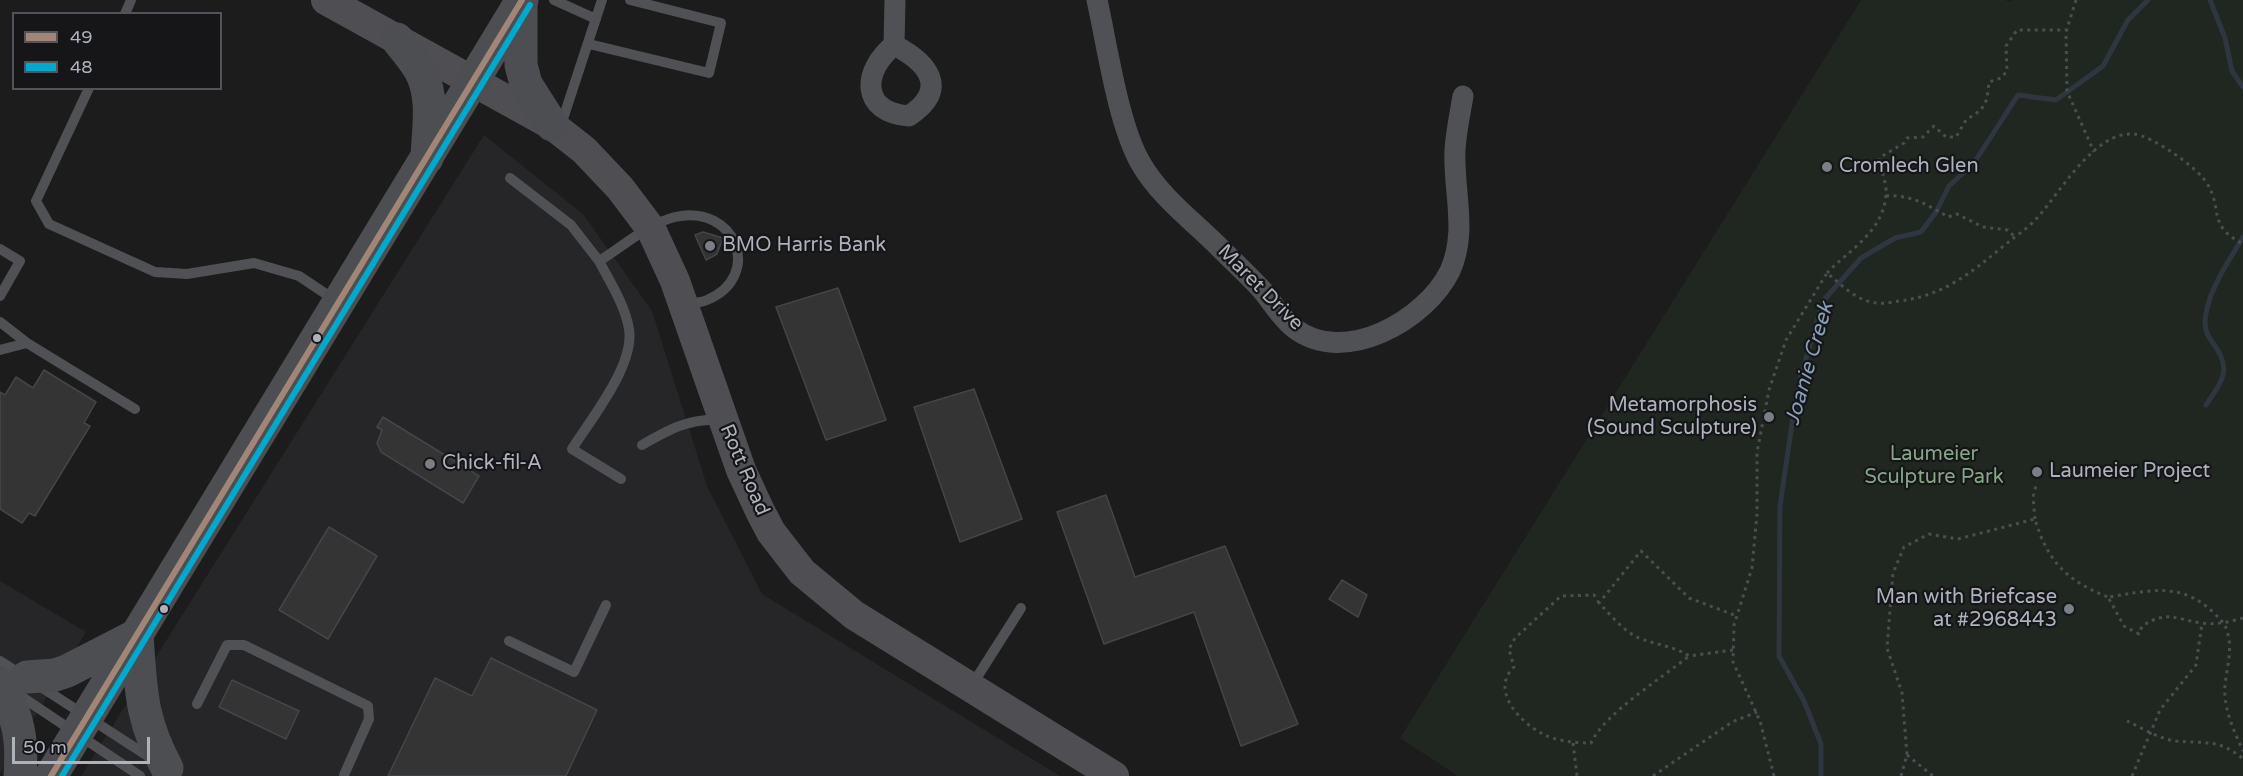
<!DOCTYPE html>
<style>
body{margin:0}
#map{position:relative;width:2243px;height:776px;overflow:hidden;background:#1c1c1c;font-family:"Varela Round",sans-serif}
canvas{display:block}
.legend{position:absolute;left:12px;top:12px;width:210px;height:78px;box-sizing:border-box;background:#161618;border:2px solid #52545a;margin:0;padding:8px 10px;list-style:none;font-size:18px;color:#adb2bd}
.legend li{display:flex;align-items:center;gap:12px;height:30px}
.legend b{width:30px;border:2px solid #52545a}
.scale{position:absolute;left:12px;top:737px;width:138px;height:27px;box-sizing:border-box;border:3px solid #adb2bd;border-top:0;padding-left:8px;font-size:18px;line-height:21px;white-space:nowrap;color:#adb2bd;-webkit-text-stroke:4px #161618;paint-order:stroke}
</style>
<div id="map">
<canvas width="2243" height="776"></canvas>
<ul class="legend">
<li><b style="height:8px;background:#a18677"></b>49</li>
<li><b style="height:8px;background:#00a9ce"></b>48</li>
</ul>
<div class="scale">50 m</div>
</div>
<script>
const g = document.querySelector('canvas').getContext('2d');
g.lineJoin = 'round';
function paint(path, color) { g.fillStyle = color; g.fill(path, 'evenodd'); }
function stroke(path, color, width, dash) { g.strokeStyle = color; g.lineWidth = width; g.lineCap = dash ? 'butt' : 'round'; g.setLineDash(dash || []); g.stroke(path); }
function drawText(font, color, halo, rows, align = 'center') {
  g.font = font + ' "Varela Round",sans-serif'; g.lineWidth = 4.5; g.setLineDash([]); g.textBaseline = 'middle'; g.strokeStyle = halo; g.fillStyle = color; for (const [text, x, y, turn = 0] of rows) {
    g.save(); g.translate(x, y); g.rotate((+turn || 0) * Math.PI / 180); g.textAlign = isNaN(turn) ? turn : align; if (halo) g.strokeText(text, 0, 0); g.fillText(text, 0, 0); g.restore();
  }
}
const built = new Path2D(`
 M484,135L583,214L652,311L707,486L762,594L1060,776H81Z
 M0,581L86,632L0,774Z`);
const green = new Path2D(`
 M1861,0H2005L2011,2L2012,0H2243V776H1458L1400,738Z`);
const stream = new Path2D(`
 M2210,0L2225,38L2232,71L2243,87
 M2206,405C2222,381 2233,370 2213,343C2208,336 2205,331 2205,322C2206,293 2229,261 2243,237
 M1821,776V744L1804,701L1779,656L1780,506L1794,410L1801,376L1823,301L1861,258L1895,238L1921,232L1936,212L1949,186L1974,163L2018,95L2056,100L2103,66L2128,20L2148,0`);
const building = new Path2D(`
 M703,232L723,238L717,254L706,260L695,235Z
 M838,288L886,420L826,440L776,307Z
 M44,370L96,402L84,423L90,426L35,516L29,513L22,523L0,509V392L5,395L16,377L33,388Z
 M974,389L1022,519L960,542L914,407Z
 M383,417L479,476L463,503L381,452L377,443L382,430L377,427Z
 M1106,495L1135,577L1225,546L1298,724L1241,746L1194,612L1104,644L1057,512Z
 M329,527L377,556L328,639L279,610Z
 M1342,580L1367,595L1358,617L1329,599Z
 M491,658L597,710L566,776H388L435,678L472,696Z
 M232,680L299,711L286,739L219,707Z`);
const path = new Path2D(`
 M2076,0L2066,32L2067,91L2094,152
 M1886,196C1910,194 1928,205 1948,217L1957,214L1983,227L2008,230L2015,237
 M1827,273C1849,250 1883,232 1886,195C1887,184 1881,169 1879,158L1904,143L1907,138L1923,137L1934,126L1946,137H1956L1966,120L1981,110L1987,99L1989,82L2001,78L2007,71L2006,46L2017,30H2067
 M2035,519L2033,497L2037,482
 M1599,603L1594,595L1561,596L1515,638L1509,649L1514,667C1490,690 1519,721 1541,733C1555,741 1575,743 1591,743C1605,713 1662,678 1689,656
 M2243,618C2230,622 2214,625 2201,623C2175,619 2168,610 2142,626L2139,634L2124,626L2108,597C2148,591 2180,581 2213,612C2220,619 2226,624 2228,634C2232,651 2227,668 2225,685C2223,708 2234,731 2243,751
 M1733,650L1689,656C1674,646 1656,645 1639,638C1623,631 1611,615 1599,603L1641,551L1689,598L1737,616
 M2127,721C2142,728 2159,739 2176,741C2204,744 2219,738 2243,759
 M1573,743L1577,776
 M1907,755L1933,776
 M1653,776L1732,722L1757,712
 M1774,776L1760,721L1733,662L1734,625L1752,568L1757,514V452L1769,390L1786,340L1827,273C1842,285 1856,301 1877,303C1884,304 1892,302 1899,301C1944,296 1972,272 2006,244C2016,236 2028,228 2037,218C2060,193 2094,131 2134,134C2152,136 2199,168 2208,185C2223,211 2207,225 2243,244
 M1901,776L1907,755L1902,693L1887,648L1893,573L1904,547L1929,534L1958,539L2035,519C2047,561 2067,581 2108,597
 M2132,776L2160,710L2196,665L2202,623`);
const lane = new Path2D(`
 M554,0L596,19
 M125,14L131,0
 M589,44L709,73L721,23L630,0
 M89,88L36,201L49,224L155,272L187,274L254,263L299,276L335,300
 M560,128L602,0
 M510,178L571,225L599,261
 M0,249L20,261L0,296
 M0,322L27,343
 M0,350L27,343L135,409
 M642,445C668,430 689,418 720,420
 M621,479L572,449C591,419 635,365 629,329C625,305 610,282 599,261C622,247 649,223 675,217C736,203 764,276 707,300C700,303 691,303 684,304
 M509,641L574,672L606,605
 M0,661L25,677
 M38,685L154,760
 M972,685L1021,608
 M16,693L140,776
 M197,704L227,645H244L368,706L369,719L344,775`);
const street = new Path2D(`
 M1097,0C1107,45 1118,123 1140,162C1159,196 1193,221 1220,248C1234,262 1248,275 1262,290C1272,302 1281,318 1294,328C1344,367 1426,320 1450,271C1468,231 1453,191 1455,150C1456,132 1460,114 1463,96
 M894,45C929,63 949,89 909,116C860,112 862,71 894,45Z
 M894,45L895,0`);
const secondary = new Path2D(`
 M326,0L552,125L584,150L620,188L651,229L675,281L741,470L760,511L771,532L802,572L854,615L1114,776`);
const primary = new Path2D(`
 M521,5V65L526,84L552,125
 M397,39C405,50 416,61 422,74C434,100 428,130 427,158
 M137,635C141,689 140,718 167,768
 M27,677L55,675L67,671L137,635
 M1,684C18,718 23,737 20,776
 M51,776L522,0`);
const bus1 = new Path2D(`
 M51,776L522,0`);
const bus2 = new Path2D(`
 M62,776L530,5`);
const markers = [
 [1827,167,6,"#7a7e85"],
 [710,246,6,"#7a7e85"],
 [317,338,5,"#adb2bd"],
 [1769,417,6,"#7a7e85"],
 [430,464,6,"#7a7e85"],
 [2037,472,6,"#7a7e85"],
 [164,609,5,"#adb2bd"],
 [2069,609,6,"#7a7e85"]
];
const poiNames = [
 ["Cromlech Glen",1839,167],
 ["BMO Harris Bank",722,246],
 ["Metamorphosis",1757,406,"right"],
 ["(Sound Sculpture)",1757,429,"right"],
 ["Chick-fil-A",442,464],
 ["Laumeier Project",2049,472],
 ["Man with Briefcase",2057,598,"right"],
 ["at #2968443",2057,621,"right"]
];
const streetNames = [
 ["Maret Drive",1260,288,45],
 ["Rott Road",744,470,67]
];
const parkNames = [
 ["Laumeier",1934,455],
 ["Sculpture Park",1934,478]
];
const waterNames = [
 ["Joanie Creek",1810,364,-74]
];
paint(built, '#262628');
paint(green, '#1f2720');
stroke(stream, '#2e373f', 5);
paint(building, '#343434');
stroke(building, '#444548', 1.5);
stroke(path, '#4c4d50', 3, [3, 4.5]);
stroke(lane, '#505155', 10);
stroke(street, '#505155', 21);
stroke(secondary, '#4f4f53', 30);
stroke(primary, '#4d4e51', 33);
stroke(bus1, '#a18677', 6);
stroke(bus2, '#00a9ce', 6);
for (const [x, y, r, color] of markers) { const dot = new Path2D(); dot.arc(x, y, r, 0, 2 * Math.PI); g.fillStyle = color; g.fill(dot); stroke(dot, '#161618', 2); }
drawText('20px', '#adb2bd', '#161618', poiNames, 'left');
drawText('20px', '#adb2bd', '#161618', streetNames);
drawText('20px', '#84a786', '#161618', parkNames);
drawText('italic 21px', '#85a0b7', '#161618', waterNames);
</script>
